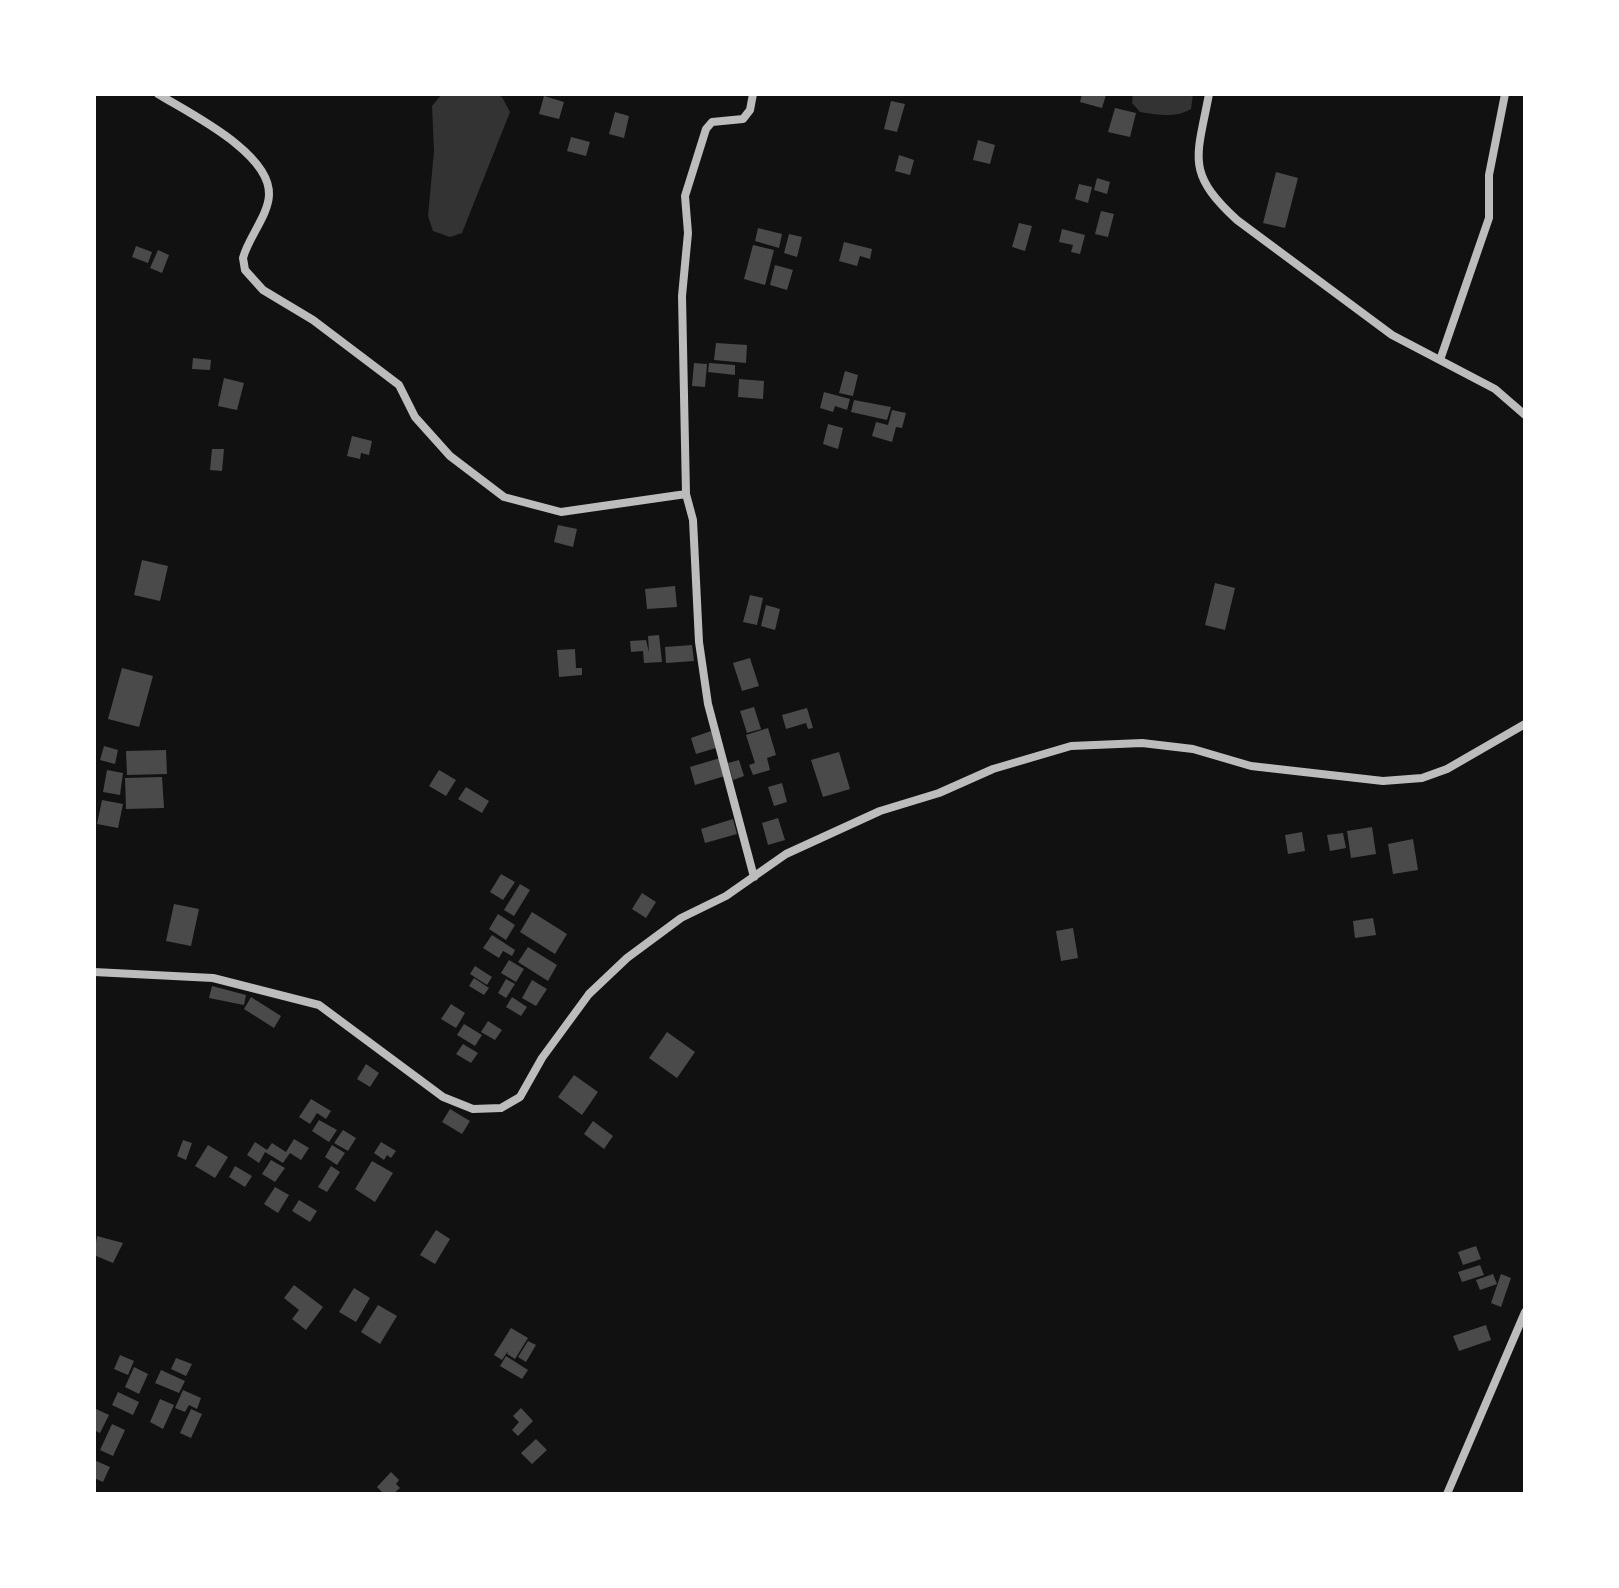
<!DOCTYPE html>
<style>
body{margin:0}
#map{position:relative;width:1619px;height:1588px;overflow:hidden;background:#111;font-family:"Space Grotesk",sans-serif}
canvas{display:block}
.frame{position:absolute;inset:0;border:96px solid #fff;pointer-events:none}
</style>
<div id="map">
<canvas width="1619" height="1588"></canvas>
<div class="frame"></div>
</div>
<script>
const g = document.querySelector('canvas').getContext('2d');
g.lineJoin = 'round';
function paint(path, color) { g.fillStyle = color; g.fill(path, 'evenodd'); }
function stroke(path, color, width, dash) { g.strokeStyle = color; g.lineWidth = width; g.lineCap = dash ? 'butt' : 'round'; g.setLineDash(dash || []); g.stroke(path); }
const water = new Path2D(`
 M442,94H496L502,97L510,112L462,233L450,237L433,231L428,216L434,151L432,106Z
 M1133,94H1193L1191,109C1176,118 1157,115 1140,112L1132,103Z`);
const building = new Path2D(`
 M1082,94L1106,95L1102,108L1080,102Z
 M544,96L564,102L559,119L539,114Z
 M891,101L905,104L897,132L884,129Z
 M1115,108L1136,113L1130,137L1108,132Z
 M615,112L629,116L624,138L609,134Z
 M571,137L590,142L586,156L567,151Z
 M978,140L995,145L990,164L973,160Z
 M899,155L914,160L910,175L895,171Z
 M1276,172L1298,178L1285,228L1263,223Z
 M1097,178L1110,182L1107,194L1094,190Z
 M1079,184L1092,187L1088,203L1075,199Z
 M1101,211L1114,214L1108,237L1095,234Z
 M1019,223L1032,226L1025,251L1012,247Z
 M758,228L782,234L779,248L755,241Z
 M1062,229L1085,235L1080,254L1071,252L1073,245L1059,242Z
 M789,234L802,237L797,257L784,253Z
 M844,242L872,249L870,259L860,256L857,266L839,261Z
 M753,245L774,250L765,285L744,279Z
 M136,246L152,252L148,263L132,257Z
 M158,250L169,255L162,273L150,268Z
 M775,265L793,270L787,290L770,285Z
 M716,343L747,345L746,363L714,360Z
 M193,358L211,360L210,370L192,369Z
 M694,363L707,364L705,387L692,386Z
 M709,363L735,365V375L708,372Z
 M845,371L858,375L853,396L839,393Z
 M224,378L244,383L237,410L218,406Z
 M739,379L764,381L763,399L738,397Z
 M824,392L850,399L847,410L835,406L833,412L820,408Z
 M854,400L891,407L887,420L851,412Z
 M892,410L906,413L902,428L896,427L892,442L872,436L876,422L888,425Z
 M828,424L843,428L838,449L823,444Z
 M352,436L372,441L369,455L361,453L360,459L347,456Z
 M212,449H224L222,471L210,470Z
 M558,525L577,529L573,547L554,542Z
 M142,560L168,566L160,601L134,595Z
 M1215,583L1235,588L1225,630L1205,625Z
 M675,586L677,607L647,609L645,589Z
 M750,595L763,598L757,625L743,622Z
 M766,605L780,609L775,630L761,626Z
 M659,635L662,662L644,663L643,651L631,652L630,641L646,640L649,652L648,636Z
 M692,645L694,661L666,663L665,647Z
 M575,649L576,668H582V675L559,677L557,650Z
 M750,658L759,686L742,691L733,663Z
 M122,668L153,676L139,727L108,719Z
 M754,707L761,729L747,733L740,711Z
 M807,708L813,728L808,729L806,723L786,729L782,715Z
 M768,728L776,755L767,758L770,770L753,775L749,765L755,763L746,735Z
 M711,731L716,748L696,754L691,738Z
 M104,746L118,750L115,764L100,760Z
 M166,750L167,774L127,775L126,751Z
 M839,752L850,789L823,797L811,760Z
 M720,758L725,776L695,785L690,767Z
 M739,760L744,776L733,780L728,763Z
 M107,770L123,773L120,795L103,792Z
 M439,770L456,780L446,796L429,786Z
 M162,777L164,808L126,809L125,778Z
 M782,783L787,802L774,806L768,787Z
 M466,787L489,801L482,813L458,799Z
 M102,800L123,804L118,828L97,824Z
 M778,818L785,840L768,845L762,823Z
 M733,819L737,834L705,843L701,829Z
 M1372,827L1376,854L1351,858L1347,831Z
 M1302,832L1305,851L1288,854L1285,835Z
 M1343,833L1346,848L1330,851L1327,835Z
 M1413,839L1418,870L1393,874L1388,844Z
 M501,874L515,882L503,900L490,892Z
 M520,884L530,890L514,916L504,910Z
 M642,893L656,902L646,918L632,909Z
 M174,904L199,909L191,946L166,941Z
 M532,912L567,934L555,954L520,932Z
 M498,914L515,925L506,940L489,929Z
 M1373,918L1376,935L1355,938L1353,921Z
 M1073,928L1078,958L1061,961L1056,931Z
 M492,935L515,950L512,956L503,951L499,958L483,948Z
 M528,947L557,965L548,981L518,962Z
 M509,960L524,969L516,982L501,973Z
 M475,966L492,977L487,985L470,974Z
 M474,978L489,988L484,995L469,986Z
 M506,979L515,984L506,998L498,993Z
 M532,980L547,989L536,1006L522,998Z
 M212,986L246,995L244,1005L209,998Z
 M251,997L281,1016L274,1028L244,1009Z
 M512,997L527,1007L521,1016L506,1007Z
 M451,1004L465,1013L456,1028L441,1019Z
 M488,1021L502,1030L495,1040L481,1032Z
 M464,1024L482,1035L475,1046L457,1035Z
 M667,1032L695,1052L677,1078L649,1058Z
 M463,1044L478,1053L471,1063L456,1054Z
 M366,1064L379,1073L370,1087L357,1079Z
 M574,1075L598,1092L582,1115L558,1097Z
 M311,1099L331,1111L326,1119L317,1113L310,1124L299,1117Z
 M450,1109L470,1121L462,1134L442,1122Z
 M319,1120L337,1130L329,1142L312,1131Z
 M593,1121L613,1136L604,1149L584,1134Z
 M343,1130L356,1138L348,1151L334,1143Z
 M294,1139L309,1148L301,1160L290,1153L283,1163L265,1152L259,1163L247,1155L255,1142L267,1150L272,1143L286,1152Z
 M183,1140L192,1143L186,1160L177,1156Z
 M381,1142L396,1151L391,1158L387,1155L384,1160L374,1153Z
 M208,1145L228,1157L215,1178L195,1166Z
 M332,1145L345,1153L337,1165L325,1157Z
 M271,1160L285,1168L275,1182L262,1174Z
 M372,1161L393,1173L375,1202L355,1189Z
 M235,1166L252,1176L245,1187L229,1177Z
 M331,1166L340,1172L327,1192L318,1187Z
 M275,1187L289,1195L278,1213L264,1204Z
 M299,1200L317,1211L310,1222L292,1211Z
 M436,1230L450,1239L435,1264L420,1255Z
 M97,1236L123,1243L113,1263L94,1255Z
 M1476,1246L1481,1259L1463,1265L1458,1252Z
 M1480,1265L1484,1275L1462,1282L1458,1272Z
 M1493,1274L1497,1284L1480,1290L1476,1280Z
 M1501,1274L1511,1278L1501,1307L1491,1303Z
 M294,1285L323,1307L306,1330L292,1319L299,1310L284,1298Z
 M354,1288L370,1298L356,1322L339,1312Z
 M378,1305L397,1316L380,1344L361,1332Z
 M1486,1325L1491,1340L1459,1351L1453,1336Z
 M511,1328L528,1338L515,1359L507,1354L508,1351L502,1360L494,1355Z
 M528,1341L536,1345L526,1362L518,1357Z
 M120,1355L134,1361L128,1375L114,1369Z
 M506,1356L528,1370L522,1379L500,1366Z
 M176,1358L192,1364L186,1376L171,1369Z
 M134,1367L148,1374L139,1394L125,1387Z
 M161,1370L185,1381L179,1393L155,1383Z
 M183,1390L201,1398L197,1409L189,1405L185,1412L175,1408Z
 M118,1392L139,1402L133,1415L112,1405Z
 M160,1399L174,1405L163,1429L150,1422Z
 M94,1408L109,1415L100,1433L94,1430Z
 M521,1408L533,1421L518,1436L512,1430L519,1422L513,1416Z
 M191,1409L202,1414L191,1438L180,1433Z
 M112,1424L125,1430L113,1456L100,1450Z
 M536,1439L547,1450L532,1464L521,1453Z
 M94,1460L110,1467L103,1482L94,1478Z
 M391,1472L399,1480L396,1484L400,1488L393,1494H384L377,1487Z`);
const minor = new Path2D(`
 M158,94C189,113 271,153 269,195C268,216 248,238 243,258L245,270L263,290L313,320L399,385L415,417L450,456L504,497L561,512L686,494L693,520L699,642L708,704L754,877
 M1209,94C1197,158 1185,172 1237,220L1392,335L1495,389L1525,415
 M1440,360L1489,218V175L1505,94
 M686,494L682,296L688,233L685,196L706,129L712,122L743,119L750,110L753,94
 M94,972L213,978L319,1005L443,1097L473,1109L501,1108L520,1097L542,1058L589,994L627,958L681,918L726,896L786,854L880,811L939,793L993,769L1071,746L1142,743L1193,749L1251,766L1383,781L1422,778L1447,769L1525,724
 M1447,1494L1525,1312`);
paint(water, '#333');
paint(building, '#4a4a4a');
stroke(minor, '#bcbcbc', 8);
</script>
